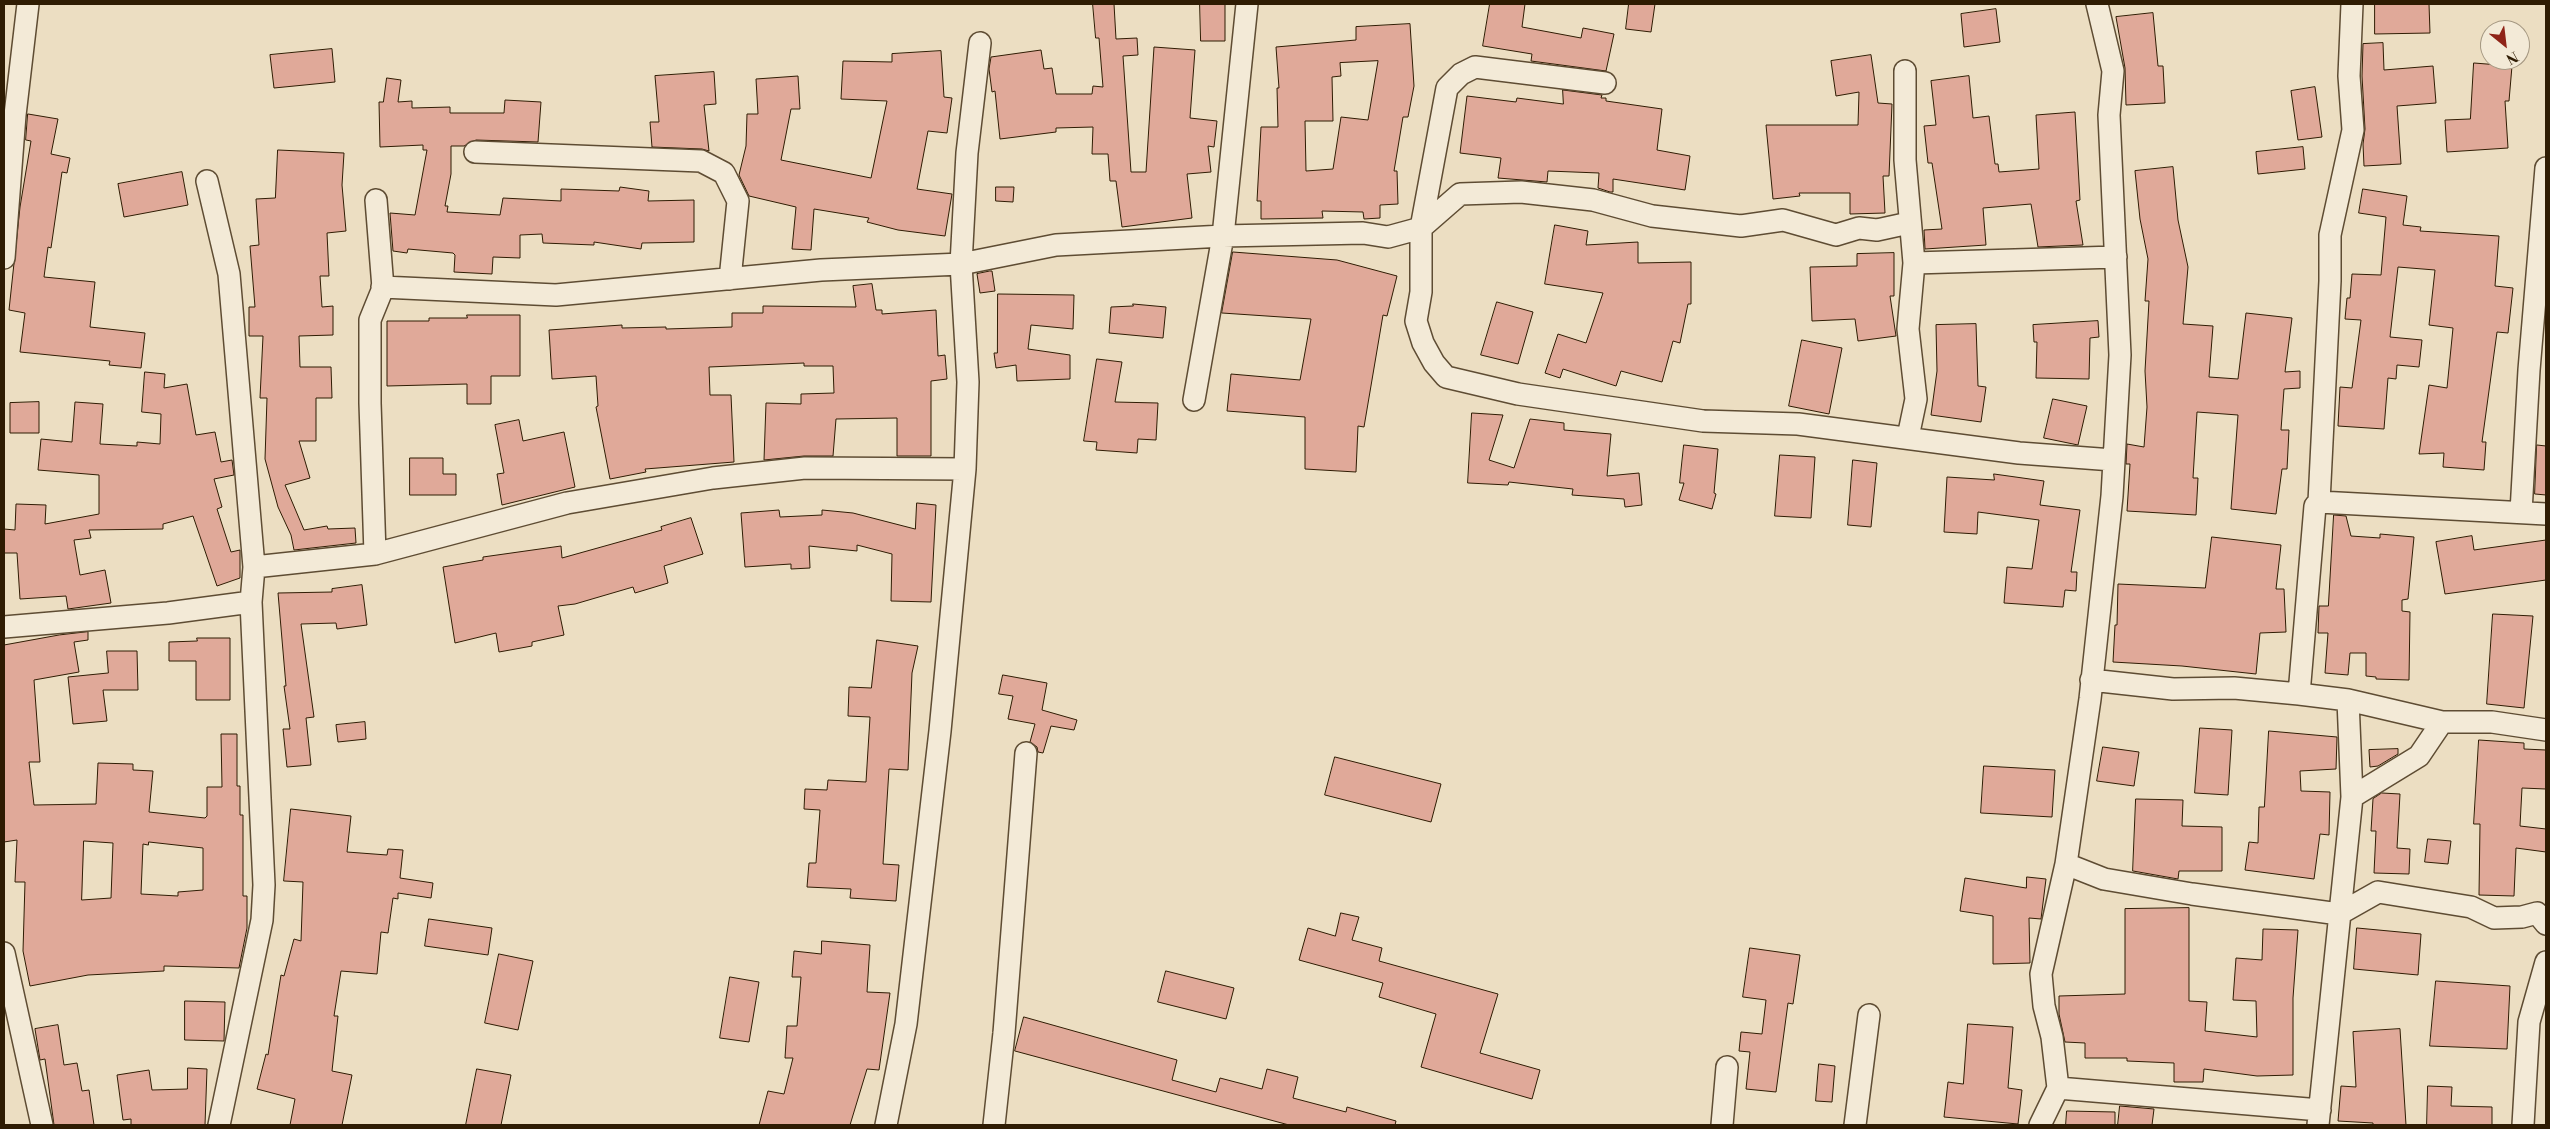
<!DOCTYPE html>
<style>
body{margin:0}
#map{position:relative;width:2550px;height:1129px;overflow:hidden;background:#ecdec2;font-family:"Libre Bodoni",serif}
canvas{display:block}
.frame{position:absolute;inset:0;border:5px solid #2f1c03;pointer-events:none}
.north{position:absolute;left:2480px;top:20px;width:50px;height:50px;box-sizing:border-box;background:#f3ead7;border:1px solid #a59882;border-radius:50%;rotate:151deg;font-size:14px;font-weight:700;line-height:20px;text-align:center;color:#2f1c03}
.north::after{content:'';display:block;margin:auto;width:18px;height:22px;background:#8f2418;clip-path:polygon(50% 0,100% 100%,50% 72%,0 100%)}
</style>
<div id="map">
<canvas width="2550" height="1129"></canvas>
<div class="frame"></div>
<div class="north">N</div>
</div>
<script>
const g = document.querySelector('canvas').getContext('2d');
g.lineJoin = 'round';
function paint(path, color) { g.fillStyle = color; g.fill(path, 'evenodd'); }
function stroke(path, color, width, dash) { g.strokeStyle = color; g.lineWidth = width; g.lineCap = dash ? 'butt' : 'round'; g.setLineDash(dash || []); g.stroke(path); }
const building = new Path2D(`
 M1093,4H1114L1116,39L1137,38L1138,55L1123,56L1131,172H1146L1154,47L1195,50L1190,118L1217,121L1214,147L1208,146L1211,172L1187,174L1192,218L1122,227L1116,181H1110L1108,154H1092L1093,127L1056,128V132L1000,139L995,91L992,92L989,69L991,57L1041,50L1044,69L1052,68L1056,94H1092L1093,86L1103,87L1099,38H1096Z
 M1200,4H1225V41H1201Z
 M1490,4H1525L1522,27L1581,38L1583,28L1614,34L1606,71L1531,61L1532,54L1483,46Z
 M1629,4H1655L1651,32L1626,29Z
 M2375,4H2429L2430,33L2375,34Z
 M1996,9L2000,42L1964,47L1961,14Z
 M2153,13L2158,66H2163L2165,103L2126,105L2125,68L2116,17Z
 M1410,24L1414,86L1408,117H1403L1394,171H1397L1398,204L1380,205V218L1364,219L1363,212L1322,211L1323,218L1261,219V201H1257L1261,127H1278L1277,88H1279L1276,47L1356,40V27ZM1378,61L1368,120L1341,117L1333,169L1306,171L1305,121H1333L1332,77L1341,76L1340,63Z
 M2383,43L2384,70L2433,66L2436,103L2397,106L2401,164L2364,166L2363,144L2365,129L2362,76L2363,44Z
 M332,49L335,82L274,88L270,55Z
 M941,51L944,97L952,98L947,133L928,131L917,189L952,194L945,236L898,230L867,222L869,218L814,209L811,250L792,249L796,207L749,196L739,175L746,146L747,114H758L756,79L798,76L800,109H791L781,160L871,178L887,101L841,99L843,61L892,62V54Z
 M1871,55L1878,103L1892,104L1889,176H1883L1885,213L1850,214V193H1799L1800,196L1773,199L1766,125H1858L1859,92L1836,96L1831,61Z
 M2474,63L2512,66L2509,101H2505L2508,148L2447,152L2445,120L2470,119Z
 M714,72L716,104L704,105L709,151L702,149L652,147L650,122H659L655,76Z
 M1969,76L1973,118L1989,116L1995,164H1998L1999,172L2039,169L2036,115L2075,112L2080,200L2076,201L2083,245L2038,247L2031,204L1983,208L1986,245L1925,249L1924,230L1942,229L1932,163H1928L1924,126L1936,125L1931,81Z
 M387,78L401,80L398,102L412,101V108L450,107V113H504L505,100L541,102L538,142L476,140L464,146H451V174L445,206H448L447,212L500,215L503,198L561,201V189L619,191L620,187L649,191L648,201L694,200V242L642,243L641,249L594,242V245L543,243L542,234L520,235V258L493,257L492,274L454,272L455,255L453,253L408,249L407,253L393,251L390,213L415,215L427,150H423V145L380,147L379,102H383Z
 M2315,87L2322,137L2298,140L2291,91Z
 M1563,90L1602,95L1601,98H1606V101L1662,109L1657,150L1690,156L1685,190L1613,179V192H1610L1598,188L1599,173L1548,171L1547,182L1498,178L1501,158L1460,153L1467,96L1516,102L1517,98L1563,104Z
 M28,114L58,119L51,154L70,158L67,173L62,172L51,248L48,247L44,277L95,282L90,327L145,333L141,368L109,365L110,361L20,352L25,313L9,310L20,207L31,141L26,140Z
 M2303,147L2305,169L2258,174L2256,152Z
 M278,150L344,153L342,185L346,231L327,233L329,276H320L322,307L333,306V335L299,336L300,367H331L332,398H316V441H299L310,478L285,485L304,530L327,526L328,529L355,528L356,543L294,550L291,535L278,507L265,459L267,398H260L263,336H249V307H255L250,246L259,245L256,199L275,198Z
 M2173,167L2178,220L2188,267L2183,324L2213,326L2209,377L2238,379L2246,313L2292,318L2285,372L2300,371V388L2284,389L2281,430H2289L2287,469H2282L2276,514L2231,509L2238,415L2197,412L2193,478H2198L2196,515L2127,511L2130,464H2126L2127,444L2144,447L2147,407L2145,371L2149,301H2145L2148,259L2140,219L2135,171Z
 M182,172L188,205L124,217L118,184Z
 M996,187H1014L1013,202L996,201Z
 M2363,189L2407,196L2403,225L2421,227L2420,231L2499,236L2495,286L2513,288L2508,333L2497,332L2482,442H2486L2484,470L2443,467L2444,453L2419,454L2429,385L2447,388L2453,328L2429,325L2435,270L2398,267L2390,337L2422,340L2419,367L2397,365L2396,379L2388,378L2384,429L2338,426L2340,387L2352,388L2361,320L2345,319L2347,298H2350L2352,274L2381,275L2386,217L2359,213Z
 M1555,225L1588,231L1586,245L1638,242V263L1691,262V304H1688L1680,343L1673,341L1662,382L1621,371L1616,386L1563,369L1560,378L1545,373L1558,334L1586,343L1603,293L1545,284Z
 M1233,252L1337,260L1397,276L1387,316L1383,315L1364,427L1358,426L1356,472L1305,469V417L1227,411L1231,374L1300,380L1311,319L1222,313Z
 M1894,253V296H1890L1896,336L1858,341L1855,319L1812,321L1810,267L1857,266V254Z
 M990,271H992L995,291L980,293L977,274Z
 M872,284L876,310H882V314L936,310L938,356L945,355L947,379L931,381V456H897V418L836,419L833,456H804L764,460L766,403L801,404V394L834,393L833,366H804V363L709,367L710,395H731L734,462L645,469L646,472L610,479L596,407L598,406L596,376L552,379L549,330L622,325V328L666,327V329L732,327V313H763V306L856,307L853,286Z
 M998,294L1074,295L1073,329L1031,325L1028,349L1070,355V379L1017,381L1016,365L996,368L994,353H997Z
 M1497,302L1533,312L1518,364L1481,355Z
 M1133,304L1166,307L1163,338L1109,333L1111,307L1133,306Z
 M467,315H520V376H491V404H467V384L387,386V321H429V318H467Z
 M2098,321L2099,337L2090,338L2089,379L2036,378L2037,342H2034L2033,325Z
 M1976,324L1978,386L1986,387L1981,422L1931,415L1937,371L1936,325Z
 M1802,340L1842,348L1829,414L1789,406Z
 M1097,359L1122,362L1115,402L1158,403L1156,440L1138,439L1137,453L1096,450L1097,442L1084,441Z
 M145,372L165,374L164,388L187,384L196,435L215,432L221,462L232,460L234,475L214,479L222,507L217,509L231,552L240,550V578L217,586L193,516L163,524V529L89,530L91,538L74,540L80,575L105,570L111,603L68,609L66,596L20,599L17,553H4V529L15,530L16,504L46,505L45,524L99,514V475L38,470L41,439L72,442L75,402L103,404L100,444L137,446V442L160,444L161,414L142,412Z
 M2053,399L2087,406L2078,445L2044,438Z
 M39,402V433H10V403Z
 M1472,413L1503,415L1489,460L1514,468L1530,419L1564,423V430L1611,434L1607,476L1639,473L1642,505L1625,507L1624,499L1572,495L1573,489L1509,482L1508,485L1468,483Z
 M519,420L523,441L564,432L575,487L502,505L497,474L504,473L495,425Z
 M1684,445L1718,449L1714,493L1716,494L1712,509L1679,500L1684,483H1680Z
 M2537,445L2546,446V495L2535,494Z
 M1780,455L1815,457L1811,518L1775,516Z
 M410,458H443V474H456V495H410Z
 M1853,460L1877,463L1871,527L1848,525Z
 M1994,474L2044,481L2040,505L2080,510L2071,572H2077L2076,591L2065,590L2063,607L2004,603L2007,567L2032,569L2039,520L1978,512L1977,534L1944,532L1947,477L1994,480Z
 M917,503L936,505L931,602L891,601L892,554L857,545V551L809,546L810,568L791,569V564L745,567L741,513L779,510L780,517L822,515V510L853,513L915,529Z
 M2334,515L2346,516L2351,536L2380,538V534L2414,537L2408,599L2402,600V611L2410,612L2409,680L2376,679V677L2366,676V653H2350L2348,675L2325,673L2328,633H2318L2319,606H2328Z
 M691,518L703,554L664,566L668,583L635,593L633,587L575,604L558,606L564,635L532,642V646L499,652L496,633L455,643L443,567L483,560V557L561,546L562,558L662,530L661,527Z
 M2472,536L2474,550L2546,540V580L2445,594L2436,542Z
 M2212,537L2281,545L2276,589H2284L2286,632L2260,633L2256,674L2182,666L2113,662L2115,625H2117L2118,584L2205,588Z
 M362,585L367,625L337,629L336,623L301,624L314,717L306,718L311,765L287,767L283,729H290L284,686H286L278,593L332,592V589Z
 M2493,614L2533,616L2524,708L2487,704Z
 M88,632V640L74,642L79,672L34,680L40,762H29L34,805L96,804L98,763L133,764V770L153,771L149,812L205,818L207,816V787H222L221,734H237V786H240V815H243V896H247V928L239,968L164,966V971L88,975L30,986L23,951L25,882H15L17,840L4,842V645L59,635ZM84,841L113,843L111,898L82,900ZM149,842L203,848V890L178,892V896L141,894L143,844L148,845Z
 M197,638H230V700H196V661H169V642L197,641Z
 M877,640L918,646L912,673L908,770L889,769L883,864L899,865L896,901L850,898L851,889L807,887L809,863H816L820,810L804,809L805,789L827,790L828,780L866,782L870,717L848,716L849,687L871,688Z
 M107,651H137L138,690H103L107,721L73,724L68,677L108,673Z
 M1003,675L1047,683L1042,710L1077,720L1074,730L1051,726L1043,753L1038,752L1037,747L1030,742L1035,724L1008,719L1013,696L999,694Z
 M365,722L366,739L338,742L336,725Z
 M2200,728L2232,730L2228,795L2195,793Z
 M2269,731L2337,737L2336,769L2300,771L2301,791L2330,792L2329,835L2320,834L2314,879L2245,870L2249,842L2258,843L2259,807H2264Z
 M2479,740L2524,743V749L2546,750V789L2522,788L2520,826L2546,829V852L2516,848L2514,896L2479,895L2480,824H2474Z
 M2103,747L2139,752L2134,786L2097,781Z
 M2398,749V754L2378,766L2370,767L2369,750Z
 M1335,757L1441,784L1431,822L1325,795Z
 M1984,766L2055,770L2052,817L1981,813Z
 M2382,793L2400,794L2397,848L2410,849L2409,874L2374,873L2376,831H2371L2373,799Z
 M2136,799L2183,800L2182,826L2222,827V871H2179L2178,879L2133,871Z
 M291,809L351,816L347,852L387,855L388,849L403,850L400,878L433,883L431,898L398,893V899L393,898L388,933L381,932L377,974L341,971L334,1016H338L332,1071L352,1075L342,1125H290L295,1099L257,1089L266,1054L268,1055L281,975L284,976L294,939L301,941L303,882L284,881Z
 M2428,839L2451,841L2448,864L2425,862Z
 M2027,877L2046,879L2041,919L2029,918L2030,963L1993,964V916L1960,911L1965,878L2026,888Z
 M2189,908V1001L2207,1002L2205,1031L2257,1037L2256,1001L2233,1000L2236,958L2262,960L2263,929L2298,930L2293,998V1075L2257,1076L2204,1069L2203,1082H2174V1063L2127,1061V1058H2085V1043L2065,1042L2059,1014V996L2125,994V909Z
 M1341,913L1359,917L1352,940L1382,948L1379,961L1498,994L1480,1053L1540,1070L1532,1099L1421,1067L1436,1014L1379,997L1383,983L1299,960L1308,928L1335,936Z
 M429,919L492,928L488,955L425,946Z
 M2357,928L2421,934L2418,975L2354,969Z
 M822,941L870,945L867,992L890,993L879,1070L867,1069L850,1125H759L768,1091L784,1094L793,1058H785L787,1026H797L801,977H792L794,951L821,954Z
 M1750,948L1800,955L1793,1004L1788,1003L1776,1092L1746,1089L1750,1052L1739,1051L1741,1032L1762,1034L1766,1000L1743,997Z
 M499,954L533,961L518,1030L485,1023Z
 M1166,971L1234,988L1226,1019L1158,1002Z
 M730,977L759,982L749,1042L720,1038Z
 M2436,981L2510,986L2507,1049L2430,1046Z
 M185,1001L225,1002L224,1041L185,1040Z
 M1024,1017L1177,1060L1172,1080L1216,1092L1220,1078L1262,1089L1267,1069L1298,1077L1293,1098L1346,1112L1347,1107L1396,1121L1395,1125H1289L1015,1051Z
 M1968,1024L2013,1027L2008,1088L2022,1090L2018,1124L1944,1117L1948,1082L1963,1084Z
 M58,1025L64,1065L77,1063L82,1091L89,1090L94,1125H54L45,1059L40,1060L35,1029Z
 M2400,1029L2406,1125H2373V1123L2338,1121L2341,1086L2356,1087L2353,1032Z
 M1819,1064L1835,1066L1832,1102L1816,1101Z
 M188,1068L207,1069L205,1125H131V1119L123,1120L117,1075L149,1070L152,1090L187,1089Z
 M477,1069L511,1075L501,1125H466Z
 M2428,1086L2452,1087L2451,1106L2492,1107V1125H2427Z
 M2120,1106L2154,1109L2152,1125H2118Z
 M2067,1111L2115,1112V1125H2066Z`);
const minor = new Path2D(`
 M1905,71V160L1914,263L1908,329L1916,399L1908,437
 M1605,83L1475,67L1461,74L1447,88L1421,228V292L1416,321L1423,343L1434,363L1446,377L1518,394L1703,421L1798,424L2019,453L2113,460
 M475,152L701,161L724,173L738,201L730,279
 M207,181L229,274L254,567L251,602L264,885L262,920L219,1125
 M4,258L15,115L28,4
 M1914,263L2116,257
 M382,287L556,295L821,270L961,264L1056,245L1223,236L1363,233L1388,237L1421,228L1460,194L1521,192L1593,200L1652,216L1741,226L1783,220L1836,235L1859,228L1877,230L1909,223
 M1194,400L1223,236L1247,4
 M2319,502L2546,514
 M2521,512L2529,370L2546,168
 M375,554L370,403V320L383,288L376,200
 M254,567L375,554L567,503L713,478L805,468L965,469
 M4,627L168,613L251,602
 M2091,680L2173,689L2234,688L2299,694L2348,700L2442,722H2492L2546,730
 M2299,694L2315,506L2319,502L2330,281V235L2353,130L2349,76L2352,4
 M2352,797L2419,756L2442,722
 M2066,864L2104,879L2192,894L2339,914L2378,892L2471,907L2494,918L2522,917L2537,913L2546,924
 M4,953L42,1125
 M2058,1088L2320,1110
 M886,1125L906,1024L940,731L965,469L968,382L961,264L967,153L980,43
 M994,1125L1004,1033L1026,753
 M1722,1125L1727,1067
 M1855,1125L1869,1015
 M2040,1125L2058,1088L2052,1037L2044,1006L2041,974L2066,864L2090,699L2112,496L2120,355L2109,115L2113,71L2097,4
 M2318,1125L2352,797L2348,700
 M2523,1125L2529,1022L2546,962`);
paint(building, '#e0a999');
stroke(building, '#2f1c03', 1);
stroke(minor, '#5e4c33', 24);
stroke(minor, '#f3ead7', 21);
</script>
